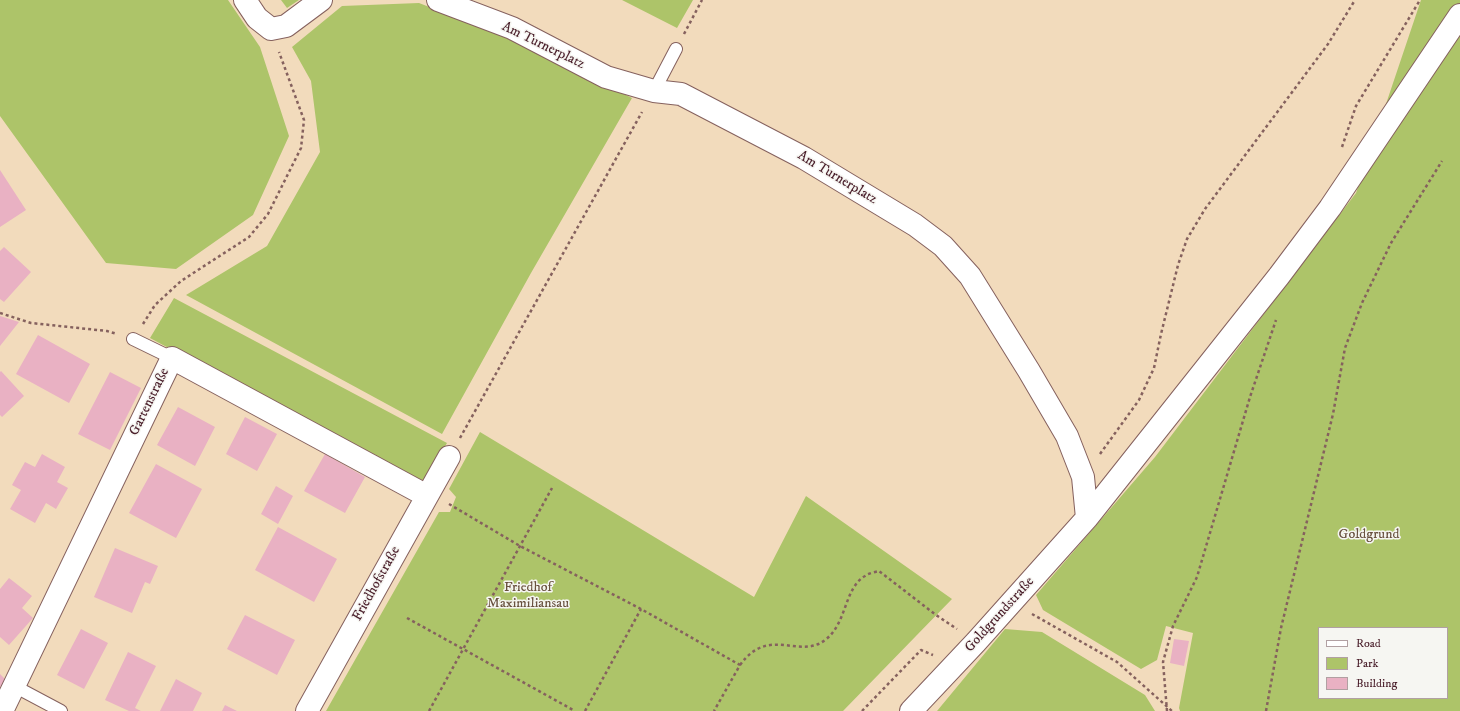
<!DOCTYPE html>
<meta charset="utf-8">
<style>
body{margin:0}
#map{position:relative;width:1460px;height:711px;overflow:hidden;background:#f2dbbc;font-family:"IM FELL DW Pica",serif}
canvas{display:block}
.legend{position:absolute;left:1318px;top:627px;width:130px;height:72px;box-sizing:border-box;background:#f6f6f2;border:1px solid #b1a0a2;margin:0;padding:5px 7px;list-style:none;font-size:12px;color:#4a1f2b}
.legend li{display:flex;align-items:center;gap:8px;height:20px}
.legend b{width:20px;border:1px solid #b1a0a2}
</style>
<div id="map">
<canvas width="1460" height="711"></canvas>
<ul class="legend">
<li><b style="height:5px;background:#fff"></b>Road</li>
<li><b style="height:11px;background:#adc469"></b>Park</li>
<li><b style="height:11px;background:#e9b1c3"></b>Building</li>
</ul>
</div>
<script>
const g = document.querySelector('canvas').getContext('2d');
g.lineJoin = 'round';
function paint(path, color) { g.fillStyle = color; g.fill(path, 'evenodd'); }
function stroke(path, color, width, dash) { g.strokeStyle = color; g.lineWidth = width; g.lineCap = dash ? 'butt' : 'round'; g.setLineDash(dash || []); g.stroke(path); }
function drawText(font, color, halo, rows, align = 'center') {
  g.font = font + ' "IM FELL DW Pica",serif'; g.lineWidth = 3; g.setLineDash([]); g.textBaseline = 'middle'; g.strokeStyle = halo; g.fillStyle = color; for (const [text, x, y, turn = 0] of rows) {
    g.save(); g.translate(x, y); g.rotate((+turn || 0) * Math.PI / 180); g.textAlign = isNaN(turn) ? turn : align; if (halo) g.strokeText(text, 0, 0); g.fillText(text, 0, 0); g.restore();
  }
}
const green = new Path2D(`
 M0,0H228L260,47L289,136L253,215L176,269L106,263L0,116Z
 M281,0H299L287,8Z
 M622,0H693L677,28Z
 M1421,0H1460V711H1180L1179,708L1193,633L1166,626L1157,660L1141,669L1043,610L1036,595L1155,457L1356,193ZM1319,628H1447V698H1319Z
 M419,3L514,40L632,98L531,273L442,434L186,295L267,246L320,152L311,81L292,47L342,6Z
 M174,298L447,443L422,485L150,338Z
 M480,432L754,597L806,496L952,599L843,711H326L439,512H450L456,497L449,489Z
 M1005,629L1042,632L1145,695L1155,711H937Z`);
const building = new Path2D(`
 M0,170L26,210L0,227Z
 M4,247L31,272L4,302L0,299V251Z
 M0,316L19,322L0,346Z
 M38,335L90,364L69,403L16,374Z
 M1,371L24,396L2,417L0,415V372Z
 M110,372L141,388L110,450L78,434Z
 M178,407L215,427L195,466L157,445Z
 M245,417L277,434L257,471L226,454Z
 M42,454L65,467L57,482L68,488L56,509L46,503L35,523L10,509L21,490L12,485L25,462L35,467Z
 M325,454L365,477L345,513L304,491Z
 M156,464L202,489L176,538L129,513Z
 M276,486L293,496L278,524L261,514Z
 M278,527L337,559L314,602L255,570Z
 M115,548L158,566L150,584L145,582L132,613L94,597Z
 M9,578L32,596L22,608L33,618L9,645L0,637V589Z
 M245,615L295,640L277,675L227,649Z
 M81,629L108,643L84,689L57,675Z
 M1174,639L1189,641L1184,666L1170,663Z
 M128,652L156,666L135,708L141,711H129L105,700Z
 M0,674L6,680L0,687Z
 M176,679L202,693L193,711H160Z
 M225,705L237,711H222Z`);
const path = new Path2D(`
 M684,34L702,0
 M1342,147L1356,106L1420,0
 M0,313L31,323L107,331L117,334
 M143,324L155,305L181,281L249,237L268,214L301,148L304,120L279,52
 M460,438L642,112
 M1100,454L1139,400L1154,368L1161,334L1178,265L1187,239L1205,209L1328,44L1355,0
 M449,504L520,546L641,609L740,665L714,711
 M1032,614L1117,662L1172,711
 M407,618L575,711
 M740,665C769,625 799,660 825,640C847,624 844,588 865,576C869,573 875,572 879,571L936,615L957,629
 M429,711L552,488
 M585,711L641,609
 M862,711L921,650L933,655
 M1167,711L1163,662L1173,626L1197,577L1250,397L1276,320
 M1266,711L1281,628L1333,414L1345,348L1362,303L1391,243L1442,161`);
const service = new Path2D(`
 M654,91L676,49
 M133,339L172,358
 M14,686L61,711`);
const minor = new Path2D(`
 M245,0L257,18L271,29L286,26L321,0
 M438,0L512,28L606,77L654,91L681,94L804,158L915,225L943,246L970,276L1029,371L1067,436L1083,477L1087,518
 M2,711L172,358L427,496
 M307,711L449,457
 M911,711L976,642L1087,518L1279,276L1330,208L1460,15`);
const streetNames = [
 ["Am Turnerplatz",543,46,26],
 ["Am Turnerplatz",837,178,31],
 ["Gartenstraße",150,402,-64],
 ["Friedhofstraße",377,584,-61],
 ["Goldgrundstraße",1000,615,-48]
];
const parkNames = [
 ["Goldgrund",1369,535],
 ["Friedhof",528,588],
 ["Maximiliansau",528,604]
];
paint(green, '#adc469');
paint(building, '#e9b1c3');
stroke(service, '#85615e', 14);
stroke(minor, '#85615e', 24);
stroke(path, '#85615e', 2.5, [3, 3]);
stroke(service, '#fff', 12);
stroke(minor, '#fff', 22);
drawText('14px', '#4a1f2b', '#f6f6f2', streetNames);
drawText('14px', '#68513e', '#f6f6f2', parkNames);
</script>
